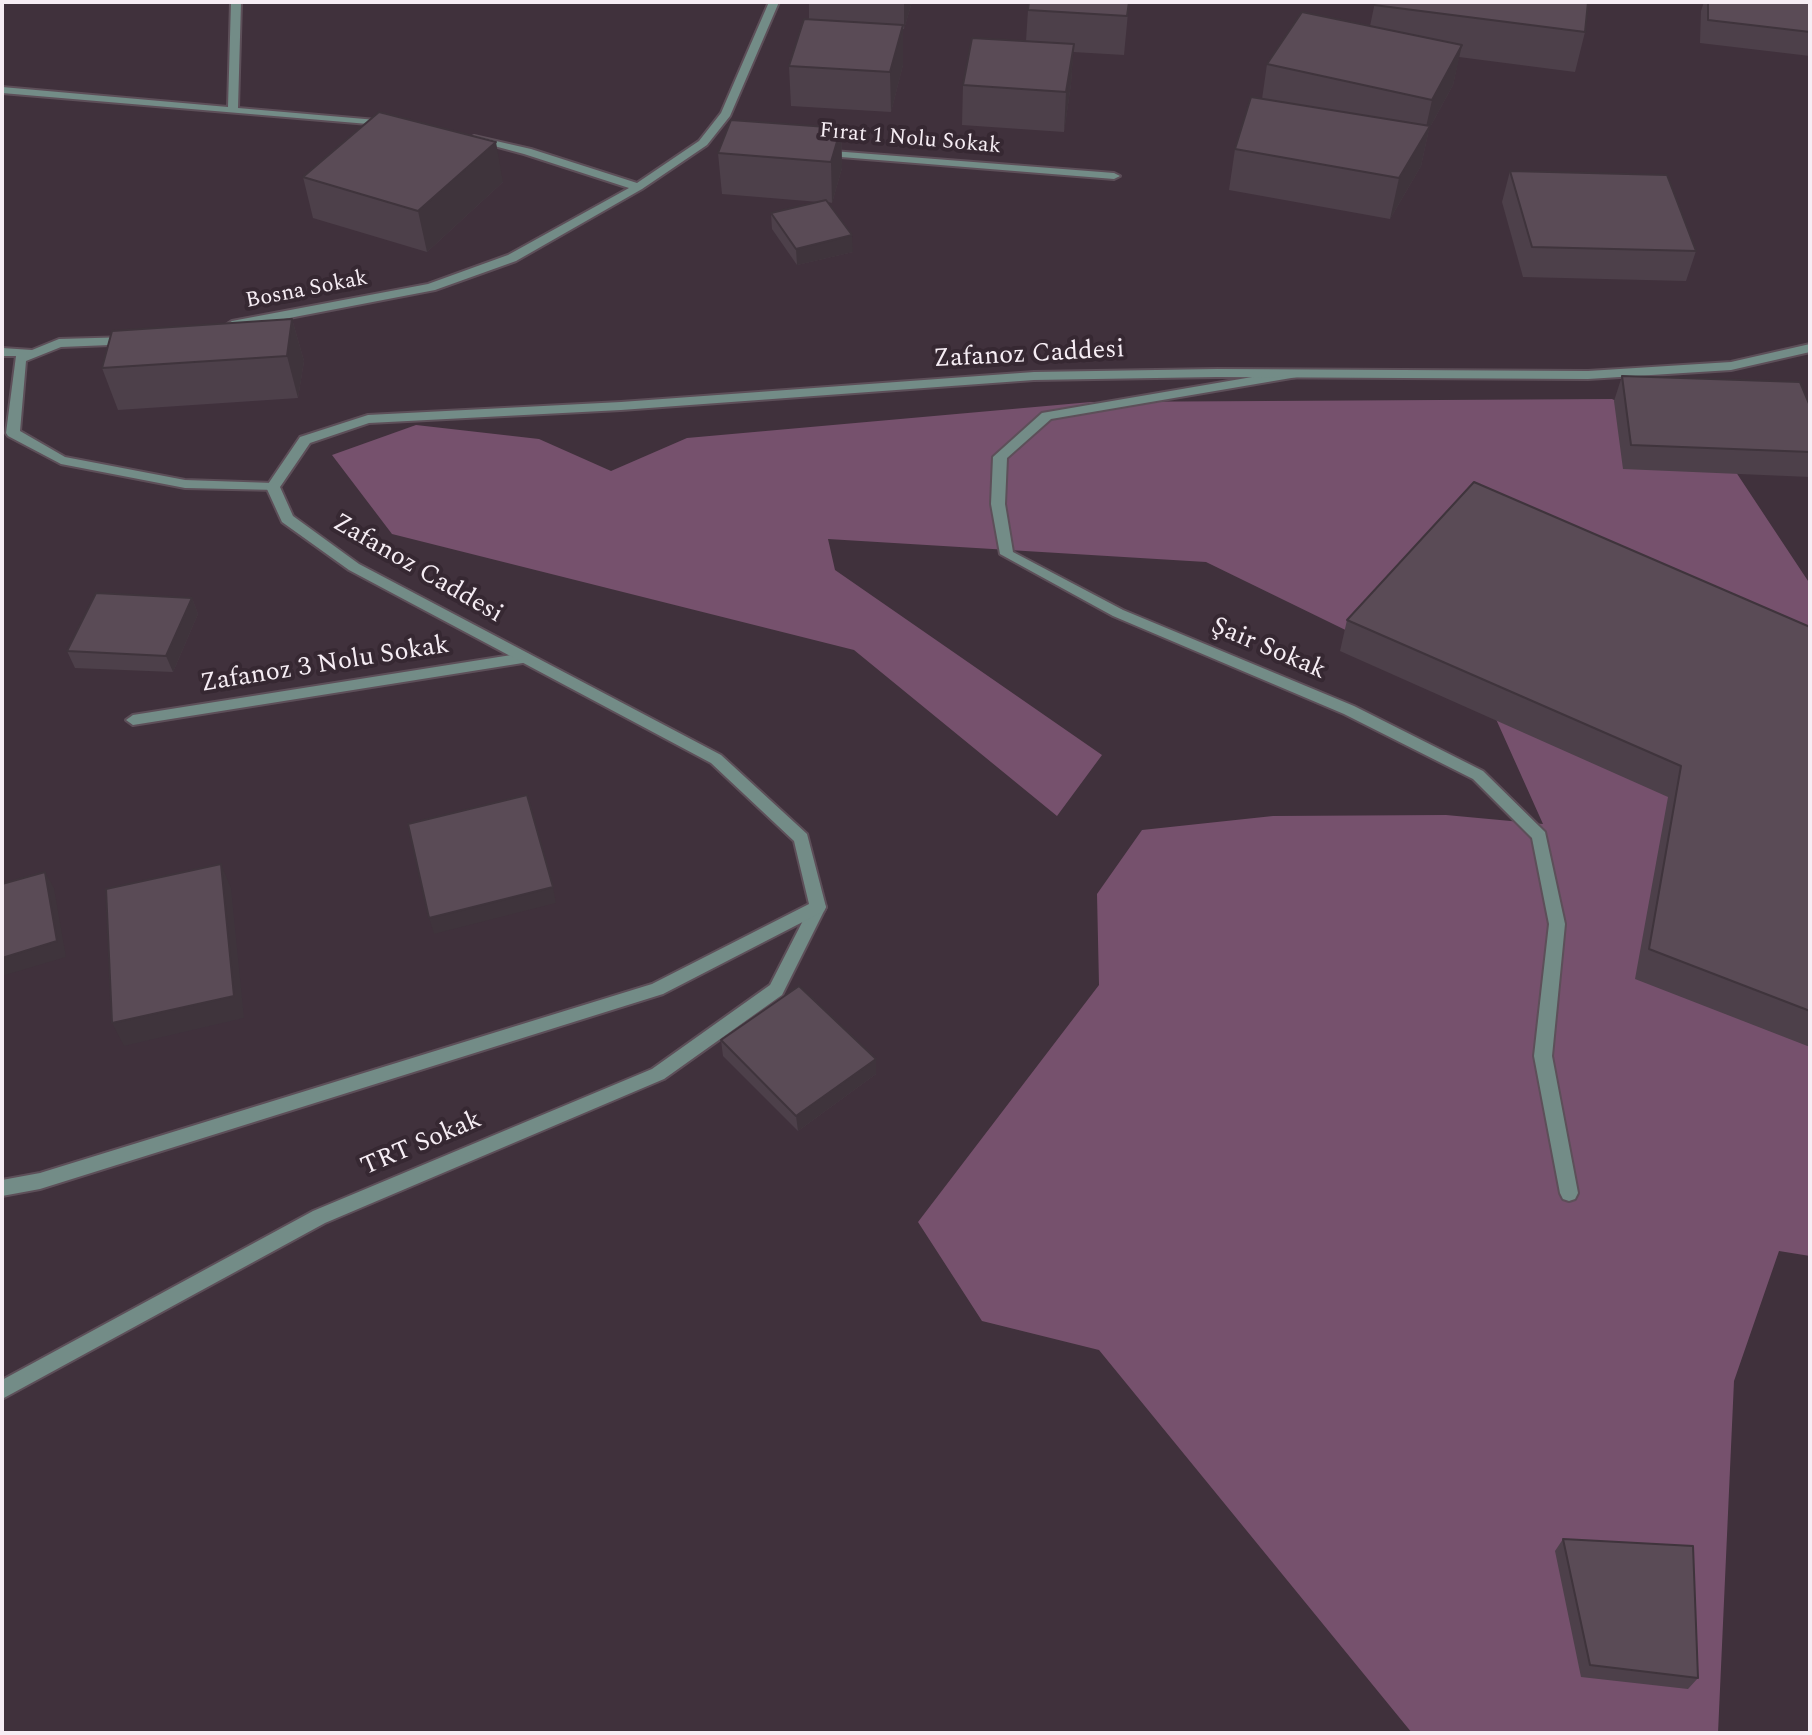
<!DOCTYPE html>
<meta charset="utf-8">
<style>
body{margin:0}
#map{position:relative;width:1812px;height:1735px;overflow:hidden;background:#40313c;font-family:Spectral,serif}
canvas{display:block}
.frame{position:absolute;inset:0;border:4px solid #f6edf4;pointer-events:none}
</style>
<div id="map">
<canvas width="1812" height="1735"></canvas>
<div class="frame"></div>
</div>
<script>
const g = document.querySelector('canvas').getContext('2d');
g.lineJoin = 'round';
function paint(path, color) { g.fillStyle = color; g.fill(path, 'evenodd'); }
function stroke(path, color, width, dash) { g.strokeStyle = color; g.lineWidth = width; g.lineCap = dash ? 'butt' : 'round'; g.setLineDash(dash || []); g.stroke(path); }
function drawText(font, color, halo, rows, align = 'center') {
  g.font = font + ' Spectral,serif'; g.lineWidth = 8; g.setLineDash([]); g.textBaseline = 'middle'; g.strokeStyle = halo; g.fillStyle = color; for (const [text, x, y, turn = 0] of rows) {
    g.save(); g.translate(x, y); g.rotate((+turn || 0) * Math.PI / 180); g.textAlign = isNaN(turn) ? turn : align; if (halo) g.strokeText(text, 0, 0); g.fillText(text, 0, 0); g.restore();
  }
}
const forest = new Path2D(`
 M1612,399L1722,451L1810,584V1256L1779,1251L1734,1381L1718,1733H1412L1099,1350L982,1321L918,1222L1099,985L1097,894L1142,830L1273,816L1446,815L1543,824L1487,699L1206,562L828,539L835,570L1102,755L1057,816L854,650L392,534L332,455L416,425L539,439L611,471L687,438L1091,402Z`);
const service = new Path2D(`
 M1293,370L1299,374L1297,377L1051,419L1007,458L1005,504L1013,552L1123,610L1354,706L1483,771L1545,832L1565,924L1552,1056L1578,1193L1575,1199L1569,1201L1563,1199L1560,1193L1534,1056L1549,924L1532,838L1473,779L1344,714L1113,616L1000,554L991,504L993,457L1042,413Z`);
const minor = new Path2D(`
 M231,2H241L238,108L388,121L392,122V126L2,93V87L228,107Z
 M769,2H779L730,116L707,145L642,189L516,261L435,290L232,329L226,325L232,321L428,284L508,255L629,188L524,154L468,139L474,136L531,149L637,183L699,141L721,113Z
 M820,150L1114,173L1120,176L1114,179L816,155L814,153Z
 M130,337L136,341L134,344L61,347L26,361L20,431L65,457L185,480L273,483L278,484V490L185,488L61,464L8,436L6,433L16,356H2V348L32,350L59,339Z
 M524,653L529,654L531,658L529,662L133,725L126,720L133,715Z
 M818,901L824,903L826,907L782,995L664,1079L325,1223L2,1399V1380L313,1211L652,1069L770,985L812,903Z`);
const tertiary = new Path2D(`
 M1810,344V352L1731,370L1588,379L1217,377L1034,380L621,410L369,423L310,443L280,487L293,516L359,564L721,755L807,834L826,907L824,911L663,994L40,1189L2,1196V1180L40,1173L652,984L809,904L794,841L711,763L349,570L282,522L266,487L300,437L368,415L621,402L1034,372L1217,369L1588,371L1731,362Z`);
const wall = new Path2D(`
 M809,2H912L904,29H903V65L891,112L791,106L789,66L809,20Z
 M1129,2L1124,55L1073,52L1071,84L1064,132L962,125L963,85L1026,41L1028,10Z
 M1375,2L1585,32L1575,72L1459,57L1453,85L1429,129L1421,166L1390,219L1229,190L1235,149L1262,99L1267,64L1370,26Z
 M1704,2H1810V56L1700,43L1701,11Z
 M841,128L842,168L832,203L828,202L853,252L797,265L772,229L771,213L819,202L722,194L718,153Z
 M1510,171L1696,251L1686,281L1523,277L1502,202Z
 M303,177L503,182L427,252L313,218Z
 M292,319L304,361L298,398L118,410L102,368Z
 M1622,376L1810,406V477L1623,469L1614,401Z
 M192,598L198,614L173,672L75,668L67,651Z
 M1347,620L1810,627V1047L1635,979L1668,797L1340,651Z
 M721,1040L876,1059V1074L798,1131L723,1056Z
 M1563,1539L1698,1678L1688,1689L1581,1677L1555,1551Z`);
const shadedWall = new Path2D(`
 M904,2H912L904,29Z
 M903,25V65L891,112L890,72Z
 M1074,44L1071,84L1064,132L1066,92Z
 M1462,45L1453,85L1429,129L1421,166L1390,219L1399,178L1424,136L1432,100Z
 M841,128L842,168L832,203L831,162Z
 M496,142L503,182L427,252L418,211Z
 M852,235L853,252L797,265L796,249Z
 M292,319L304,361L298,398L287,356Z
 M192,598L198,614L173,672L166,656Z
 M221,864L231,888L244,1018L124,1046L112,1023Z
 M45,872L54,888L66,957L2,976V958Z
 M553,887L556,903L434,934L429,918Z
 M876,1059V1074L798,1131L796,1116Z`);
const building = new Path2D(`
 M1029,2H1129L1127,16L1028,10Z
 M1375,2H1588L1585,32L1374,5Z
 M1708,2H1810V32L1708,20Z
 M1302,12L1462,45L1432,100L1267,64Z
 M804,19L903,25L890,72L789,66Z
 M972,38L1074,44L1066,92L963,85Z
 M1251,97L1430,126L1399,178L1235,149Z
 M379,112L496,142L418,211L303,177Z
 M731,120L841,128L831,162L718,153Z
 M1510,171L1667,175L1696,251L1532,247Z
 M826,200L852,235L796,249L771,213Z
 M292,319L287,356L102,368L112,331Z
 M1622,376L1800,382L1810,406V452L1631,445Z
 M1474,482L1810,627V1011L1649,949L1681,766L1347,620Z
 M96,593L192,598L166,656L67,651Z
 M527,795L553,887L429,918L408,824Z
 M221,864L234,996L112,1023L106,889Z
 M45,872L57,941L2,958V884Z
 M799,986L876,1059L796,1116L721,1040Z
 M1563,1539L1693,1546L1698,1678L1590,1665Z`);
const farStreetnames = [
 ["Fırat 1 Nolu Sokak",910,140,5],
 ["Bosna Sokak",307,291,-11]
];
const streetNames = [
 ["Zafanoz Caddesi",1029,356,-3],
 ["Zafanoz Caddesi",417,570,30],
 ["Şair Sokak",1268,650,23],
 ["Zafanoz 3 Nolu Sokak",325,666,-9],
 ["TRT Sokak",422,1145,-23]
];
paint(forest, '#76516d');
stroke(service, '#5d4f59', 4);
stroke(minor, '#5d4f59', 4);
stroke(tertiary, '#5d4f59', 4);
paint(service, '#738c87');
paint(minor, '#738c87');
paint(tertiary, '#738c87');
paint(wall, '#4d404a');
paint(shadedWall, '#3f343c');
paint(building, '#5a4b56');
stroke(building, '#3f343c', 2);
drawText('22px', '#f6edf4', '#362832', farStreetnames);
drawText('26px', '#f6edf4', '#362832', streetNames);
</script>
